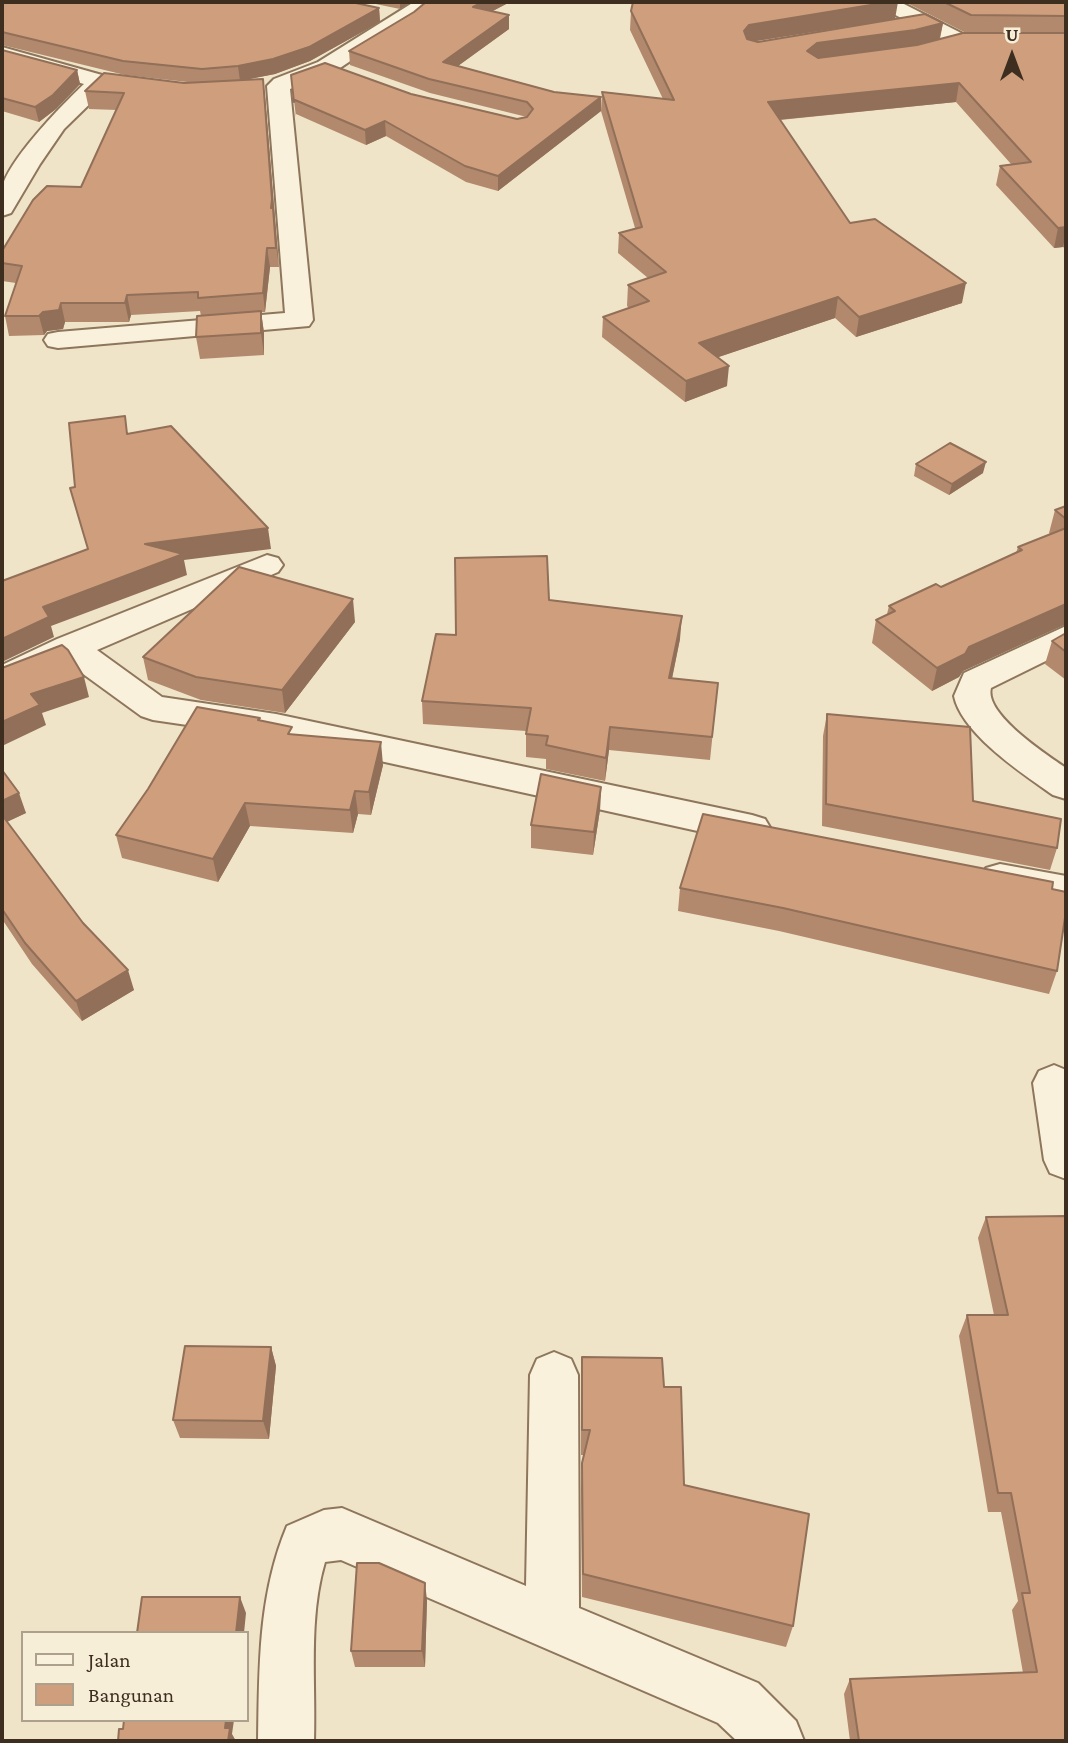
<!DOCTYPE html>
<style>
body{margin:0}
#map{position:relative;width:1068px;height:1743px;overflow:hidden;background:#f0e4c8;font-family:"Crimson Pro",serif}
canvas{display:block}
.frame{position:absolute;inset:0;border:4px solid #3d2e20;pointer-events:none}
.legend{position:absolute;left:21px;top:1631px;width:228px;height:91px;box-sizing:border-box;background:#f7eed8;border:2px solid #ada18e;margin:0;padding:9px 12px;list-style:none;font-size:21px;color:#3d2e20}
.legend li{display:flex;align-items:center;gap:14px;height:35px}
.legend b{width:35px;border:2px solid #ada18e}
.north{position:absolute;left:977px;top:21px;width:70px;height:70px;-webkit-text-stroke:5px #f7eed8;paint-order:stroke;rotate:0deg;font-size:19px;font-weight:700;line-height:28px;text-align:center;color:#3d2e20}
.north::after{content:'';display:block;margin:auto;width:24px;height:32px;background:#3d2e20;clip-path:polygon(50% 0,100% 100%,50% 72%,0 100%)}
</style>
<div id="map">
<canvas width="1068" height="1743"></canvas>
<div class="frame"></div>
<ul class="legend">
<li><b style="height:9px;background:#faf1dc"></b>Jalan</li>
<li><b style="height:19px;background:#cf9f7d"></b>Bangunan</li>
</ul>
<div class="north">U</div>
</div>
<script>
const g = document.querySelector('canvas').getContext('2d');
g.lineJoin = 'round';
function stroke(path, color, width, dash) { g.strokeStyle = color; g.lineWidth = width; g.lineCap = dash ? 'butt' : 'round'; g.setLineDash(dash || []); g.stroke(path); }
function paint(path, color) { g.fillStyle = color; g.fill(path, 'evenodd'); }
const street = new Path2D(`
 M414,2H438L334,72L290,89L313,320L309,326L58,348L48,346L44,340L48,334L58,332L285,313L267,86L274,79L318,62Z
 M875,2H900L967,36L1066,37V49L963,50L878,6Z
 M2,47L102,75L157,85L160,90L157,95L149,97L105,89L64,129L40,164L11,213L2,216C2,208 0,196 2,188C9,159 62,105 84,84L2,61Z
 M267,555L278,558L283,565L278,572L97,650L162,697L276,714L752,815L765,819L771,829L765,839L752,843L276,738L153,720L141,716L68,663L2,689V665L57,639Z
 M1066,626V651L991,688C984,714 1046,754 1066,768V799L1053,795C1023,774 962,734 954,696L964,673Z
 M1000,864L1066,876V906L986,888L981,878L986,868Z
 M1054,1065L1066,1070V1179L1050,1173L1044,1160L1033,1083L1039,1071Z
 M554,1352L571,1359L578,1375L579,1608L758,1683L796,1721L804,1741H737L718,1723L341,1560L325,1562C308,1619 316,1682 314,1741H258C259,1668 258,1595 287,1526L324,1510L342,1508L526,1586L530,1375L537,1359Z`);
const wall = new Path2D(`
 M2,2L379,8L380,22L310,61L275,74L243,80L265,97L279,267H270L265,312H261L264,333V355L200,359L196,337L201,316L200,311L131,315L129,322H65L63,329L47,331L44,335L9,336L5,316L16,283L2,281V251L81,187L117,110L89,109L85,91L196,83L125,75L2,45Z
 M366,2H411L400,9Z
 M426,2H510L492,11L509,15V29L458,66L601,111L498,191L466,182L386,136L366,145L296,114V117L291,75L411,94L517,119L527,117L430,93L350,65L349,51L414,12Z
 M905,2H1066V249L1063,247L1054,248L996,185L1000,166L1011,164L956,102L780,120L850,223L962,303L856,337L835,318L718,357L727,386L685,402L602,337L603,317L629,308L627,306L628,285L648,278L618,253L619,233L635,228L601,111L602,92L663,99L630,30L631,11L895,19L756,41L758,42L943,23L940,39L966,33Z
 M2,50L77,70L80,84L56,109L39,122L2,111Z
 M916,464L983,473L949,495L914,476Z
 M1066,506V624L963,671L959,677L932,691L872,643L876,620L887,614L889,606L941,587L1016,553L1018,547L1050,534L1049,533L1055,510Z
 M549,600L680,639L672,679L718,683L710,760L609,750L605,781L546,769V759L526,757V731L423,724L422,701Z
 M355,622L285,713L201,700L148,680L143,657Z
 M1066,633V680L1045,664L1052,641Z
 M827,714L973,801L1057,848L1050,870L822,826L823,736Z
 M261,721L293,735L383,765L371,815L358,814L353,833L250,826L218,882L122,858L116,835Z
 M2,770L26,813L7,822L134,990L82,1021L32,964L2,919Z
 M601,787L600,810L593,855L531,848V825Z
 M680,888L1052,889L1057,971L1049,994L779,931L678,911Z
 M1066,1216V1741H850L844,1694L850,1679L1023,1673L1012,1610L1018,1601L1001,1512H988L959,1336L967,1315H994L978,1238L986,1217Z
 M271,1347L276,1366L269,1439L180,1438L173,1420Z
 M582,1357L664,1387L684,1485L793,1626L786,1647L582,1597L581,1488L582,1463L584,1455H581V1383Z
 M427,1600L425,1667H355L351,1651Z`);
const shadedWall = new Path2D(`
 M400,2H411L400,9Z
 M483,2H510L474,21L473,7Z
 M889,2H898L895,19L756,41L743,50L744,31L749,25Z
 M379,8L380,22L310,61L275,74L240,81L238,66Z
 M509,15V29L444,76L443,62Z
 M943,23L939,41L815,61L807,51L817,43Z
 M77,70L80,84L56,109L39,122L35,107Z
 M263,79L265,97L279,267L271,208Z
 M959,83L956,102L766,121L768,102Z
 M601,97V111L498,191V176Z
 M385,121L386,136L366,145L365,130Z
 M1066,227V234L1063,247L1054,248L1058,228Z
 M267,248L270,267L265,312L263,293Z
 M966,283L962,303L856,337L859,317Z
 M127,295L131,315L129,322L125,303Z
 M838,297L835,318L698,364L699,343Z
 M61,303L65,322L63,329L47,331L44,335L39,316L43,312Z
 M261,311L264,333V355L261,333Z
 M729,366L727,386L685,402L686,381Z
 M986,462L983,473L949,495L952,484Z
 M268,528L271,549L184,560L187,575L51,626L54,637L2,662V639L43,607L145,544Z
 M353,599L355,622L285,713L282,690Z
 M1066,604V624L963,671L959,677L932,691L937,668L969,647Z
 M682,616L680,639L667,702L669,678Z
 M84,677L89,697L42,713L46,725L2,746V722L31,694Z
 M610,727L609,750L605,781L606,758Z
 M381,742L383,765L371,815L369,792Z
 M601,787L600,810L593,855L594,832Z
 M355,791L358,814L353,833L350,810Z
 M19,793L26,813L2,824V801Z
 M245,803L250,826L218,882L213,859Z
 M128,970L134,990L82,1021L76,1001Z
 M271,1347L276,1366L269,1439L263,1421Z
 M425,1583L427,1600L425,1667L422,1651Z
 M240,1597L246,1613L244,1633H236Z
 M226,1720H234L232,1734L236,1741H228L225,1728Z`);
const building = new Path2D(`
 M2,2H351L379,8L309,47L273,59L238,66L202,69L123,61L2,32Z
 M426,2H483L473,7L509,15L443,62L554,92L601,97L498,176L465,166L385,121L365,130L295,100L294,102L291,75L325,63L411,94L517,119L527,117L533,109L527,102L429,79L349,51L414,12Z
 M633,2H889L749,25L744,31L747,39L758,42L925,14L943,23L915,30L817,43L807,51L818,58L917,45L963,33H1066V227L1058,228L1000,166L1031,162L959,83L768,102L850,223L875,219L966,283L859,317L838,297L699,343L729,366L686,381L603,317L649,301L628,285L666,272L619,233L642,227L602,92L674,100L631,11Z
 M944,2H1066V16L971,15Z
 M2,50L77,70L53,95L35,107L2,98Z
 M104,73L184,83L263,79L272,199L271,208H273L276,248H267L263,293L198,298V292L127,295L125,303H61L59,310L43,312L39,316H5L22,266L2,263V251L33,200L47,186L81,187L124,93L85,91Z
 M261,311V333L196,337L197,316Z
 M125,416L127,434L171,426L268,528L145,544L183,554L43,607L49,617L2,639V581L88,549L70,488L75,487L69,423Z
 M950,443L986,462L952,484L916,464Z
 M1066,506V519L1055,510Z
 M1066,528V604L969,647L965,654L937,668L876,620L895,611L889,606L936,584L941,587L1022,550L1018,547Z
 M547,556L549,600L682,616L669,678L718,683L712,737L610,727L606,758L546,745L548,736L526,734L531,708L422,701L436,634L456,635L455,558Z
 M239,567L353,599L282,690L196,677L143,657Z
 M1066,633V652L1052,641Z
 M62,645L68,650L84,677L31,694L40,705L2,722V668Z
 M197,707L260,718L258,720L292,727L288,734L381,742L369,792L355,791L350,810L245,803L213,859L116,835L148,789Z
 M827,714L970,727L973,801L1061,819L1057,848L826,804Z
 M2,770L19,793L2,801Z
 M541,774L601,787L594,832L531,825Z
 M703,814L1053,882L1052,889L1066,892V911L1057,971L783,908L680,888Z
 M2,815L83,923L128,970L76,1001L25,943L2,909Z
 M1066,1216V1741H859L850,1679L1037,1672L1022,1593H1030L1011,1493H998L967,1315H1008L986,1217Z
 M185,1346L271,1347L263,1421L173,1420Z
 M582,1357L662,1358L664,1387H681L684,1485L809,1514L793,1626L583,1574L582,1463L590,1430H582Z
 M357,1563H379L425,1583L422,1651H351Z
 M142,1597H240L236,1633H137Z
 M124,1720H226L225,1728H230L228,1741H118L119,1729H123Z`);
stroke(street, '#8d765c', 4);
paint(street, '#faf1dc');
paint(wall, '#b2896c');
paint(shadedWall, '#916f58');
paint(building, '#cf9f7d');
stroke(building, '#916f58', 2);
</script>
